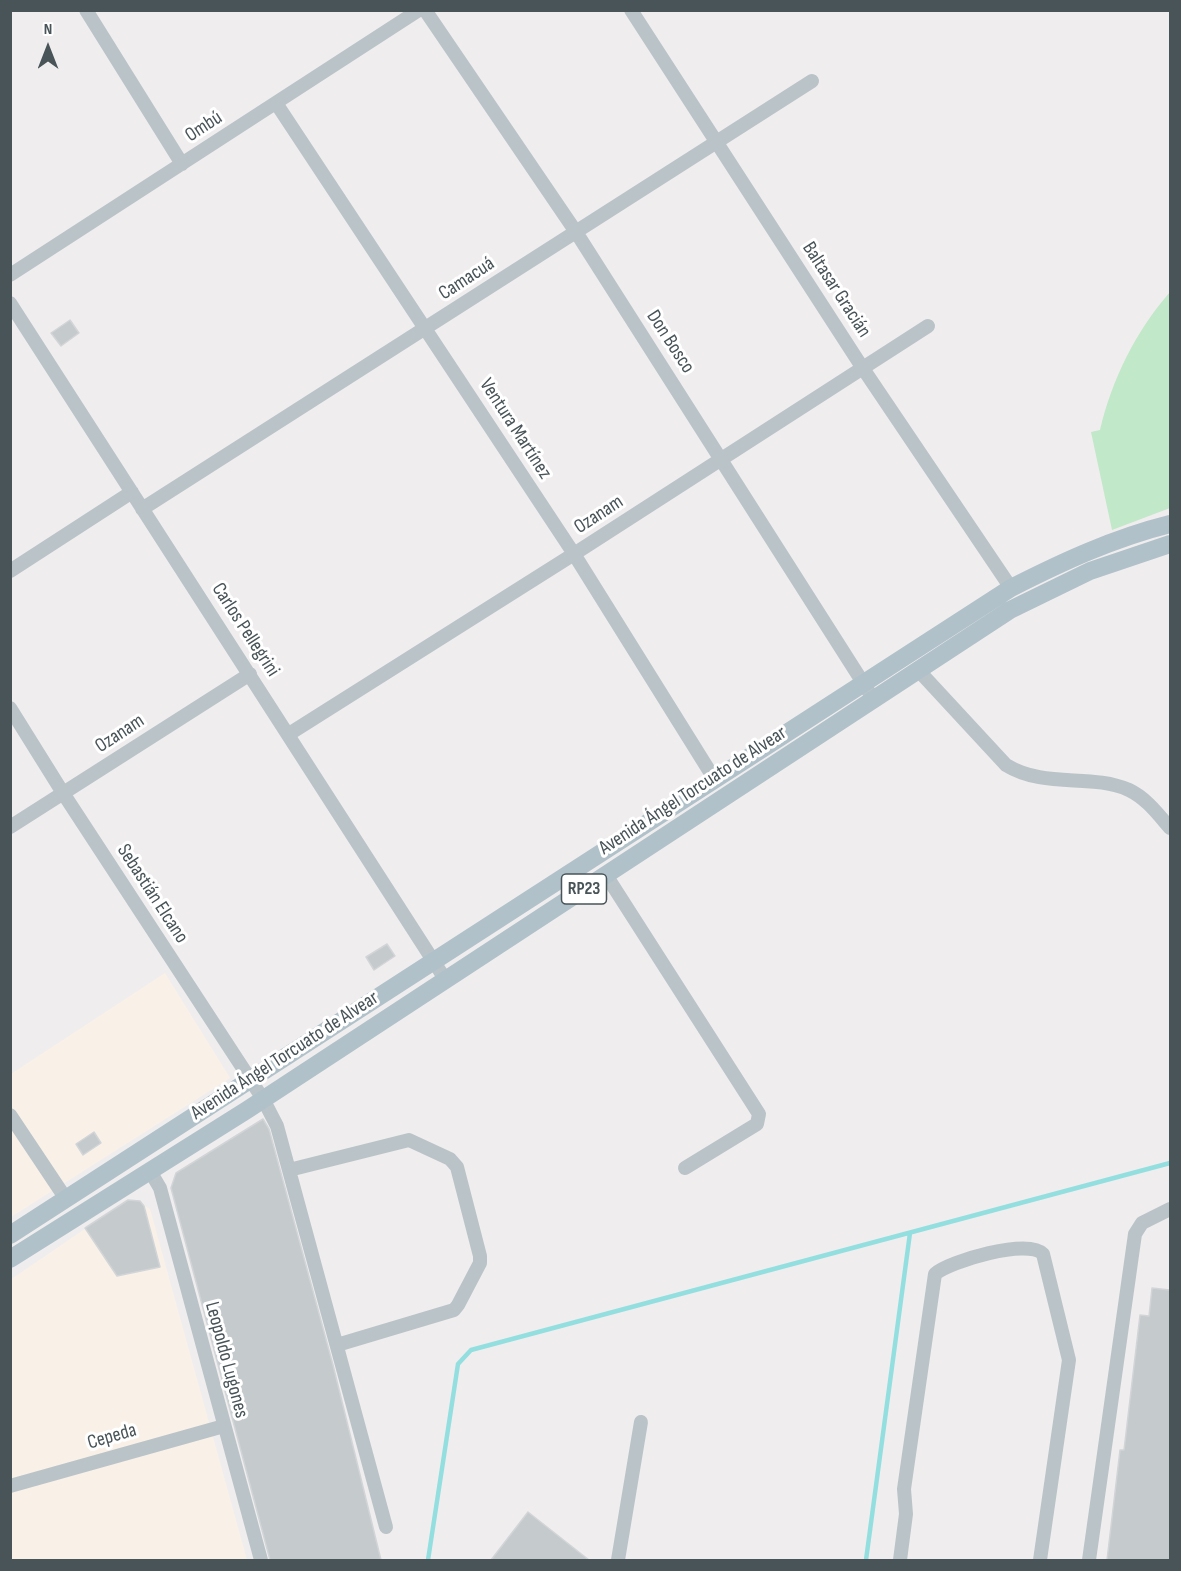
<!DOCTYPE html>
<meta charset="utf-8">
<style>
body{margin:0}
#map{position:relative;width:1181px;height:1571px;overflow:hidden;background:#f0edee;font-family:"Sofia Sans Condensed",sans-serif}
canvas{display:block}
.frame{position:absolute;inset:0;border:12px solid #485458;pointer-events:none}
.north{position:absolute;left:18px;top:18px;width:60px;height:60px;-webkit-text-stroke:4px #fff;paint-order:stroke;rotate:0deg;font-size:16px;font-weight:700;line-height:24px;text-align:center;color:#485458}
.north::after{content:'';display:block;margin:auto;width:21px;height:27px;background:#485458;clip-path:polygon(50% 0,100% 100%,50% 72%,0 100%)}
</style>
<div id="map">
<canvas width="1181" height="1571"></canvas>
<div class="frame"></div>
<div class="north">N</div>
</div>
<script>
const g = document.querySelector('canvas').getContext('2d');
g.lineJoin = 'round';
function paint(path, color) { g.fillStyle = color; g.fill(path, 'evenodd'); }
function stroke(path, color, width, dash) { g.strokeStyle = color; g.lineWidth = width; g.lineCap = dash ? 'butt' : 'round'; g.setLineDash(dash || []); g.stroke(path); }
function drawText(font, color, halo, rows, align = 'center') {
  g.font = font + ' "Sofia Sans Condensed",sans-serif'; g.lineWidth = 6; g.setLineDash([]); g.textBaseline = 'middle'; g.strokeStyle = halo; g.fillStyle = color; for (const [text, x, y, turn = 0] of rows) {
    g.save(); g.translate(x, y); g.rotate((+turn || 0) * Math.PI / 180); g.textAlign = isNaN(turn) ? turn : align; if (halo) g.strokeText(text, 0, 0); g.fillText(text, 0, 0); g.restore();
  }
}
const commercial = new Path2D(`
 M165,973L230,1078L11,1217V1074Z
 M126,1201H135L150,1209L247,1560H11L10,1280Z`);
const green = new Path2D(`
 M1170,292V508L1112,530L1091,432L1100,430C1112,379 1136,331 1170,292Z`);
const stream = new Path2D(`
 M428,1560L458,1364L471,1350L1170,1163
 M866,1560L910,1233`);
const building = new Path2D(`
 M70,320L79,333L61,346L51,333Z
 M387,944L395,956L374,970L366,957Z
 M263,1119L269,1129L333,1365L381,1560H270L171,1188L176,1173Z
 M94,1132L101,1143L83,1155L76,1144Z
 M128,1200L140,1201L144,1206L160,1267L117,1276L85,1228Z
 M1152,1288L1170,1290V1560H1107L1120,1450H1124L1140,1315L1149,1316Z
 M528,1512L589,1560H491Z`);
const minor = new Path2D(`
 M86,10L182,164
 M425,10L576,232L874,700
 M631,10L862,367L1011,588
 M276,103L574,554L715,780
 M10,275L419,10
 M10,303L445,979
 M142,509L812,81
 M10,571L132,492
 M919,671L1006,765C1045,789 1091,773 1129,790C1146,798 1158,814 1170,828
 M10,708L63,793L263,1099L277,1126L386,1527
 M289,734L574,554L928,326
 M10,827L250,674
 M606,875L759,1114L757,1124L685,1168
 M10,1115L66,1199
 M289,1170L409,1140L450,1159L457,1167L480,1256V1263L458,1305L454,1310L337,1345
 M150,1171L160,1188L261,1560
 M10,1486L224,1426
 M618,1560L641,1422
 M900,1560L906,1514L904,1489L935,1274C950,1261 1028,1238 1043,1254L1069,1360L1040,1560
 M1089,1560L1135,1234L1142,1223L1170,1209`);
const major = new Path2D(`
 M10,1235L1011,588C1062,562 1114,538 1170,524
 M10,1259L247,1110L1010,610L1090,571L1170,544`);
const shields = [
 [584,889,45]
];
const shieldNames = [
 ["RP23",584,889]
];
const streetNames = [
 ["Ombú",204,127,-33],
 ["Camacuá",467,279,-33],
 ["Baltasar Gracián",836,290,57],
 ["Don Bosco",670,342,57],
 ["Ventura Martínez",515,429,57],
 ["Ozanam",599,515,-33],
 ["Carlos Pellegrini",245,630,57],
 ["Ozanam",120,734,-33],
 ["Avenida Ángel Torcuato de Alvear",693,791,-33],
 ["Sebastián Elcano",152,894,57],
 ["Avenida Ángel Torcuato de Alvear",285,1056,-33],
 ["Leopoldo Lugones",226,1360,75],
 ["Cepeda",112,1437,-16]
];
paint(commercial, '#f9f1e8');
paint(green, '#c1e8c8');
stroke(stream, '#93dfe0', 4.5);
paint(building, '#c5cacc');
stroke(building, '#d2d5d8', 1.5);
stroke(minor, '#bac4c8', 14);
stroke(major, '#b0c1c9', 18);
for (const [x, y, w] of shields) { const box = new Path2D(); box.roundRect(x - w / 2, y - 15, w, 30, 4.5); g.fillStyle = '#fff'; g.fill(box); stroke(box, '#485458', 1.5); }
drawText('bold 18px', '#485458', null, shieldNames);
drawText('20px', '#485458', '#fff', streetNames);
</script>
